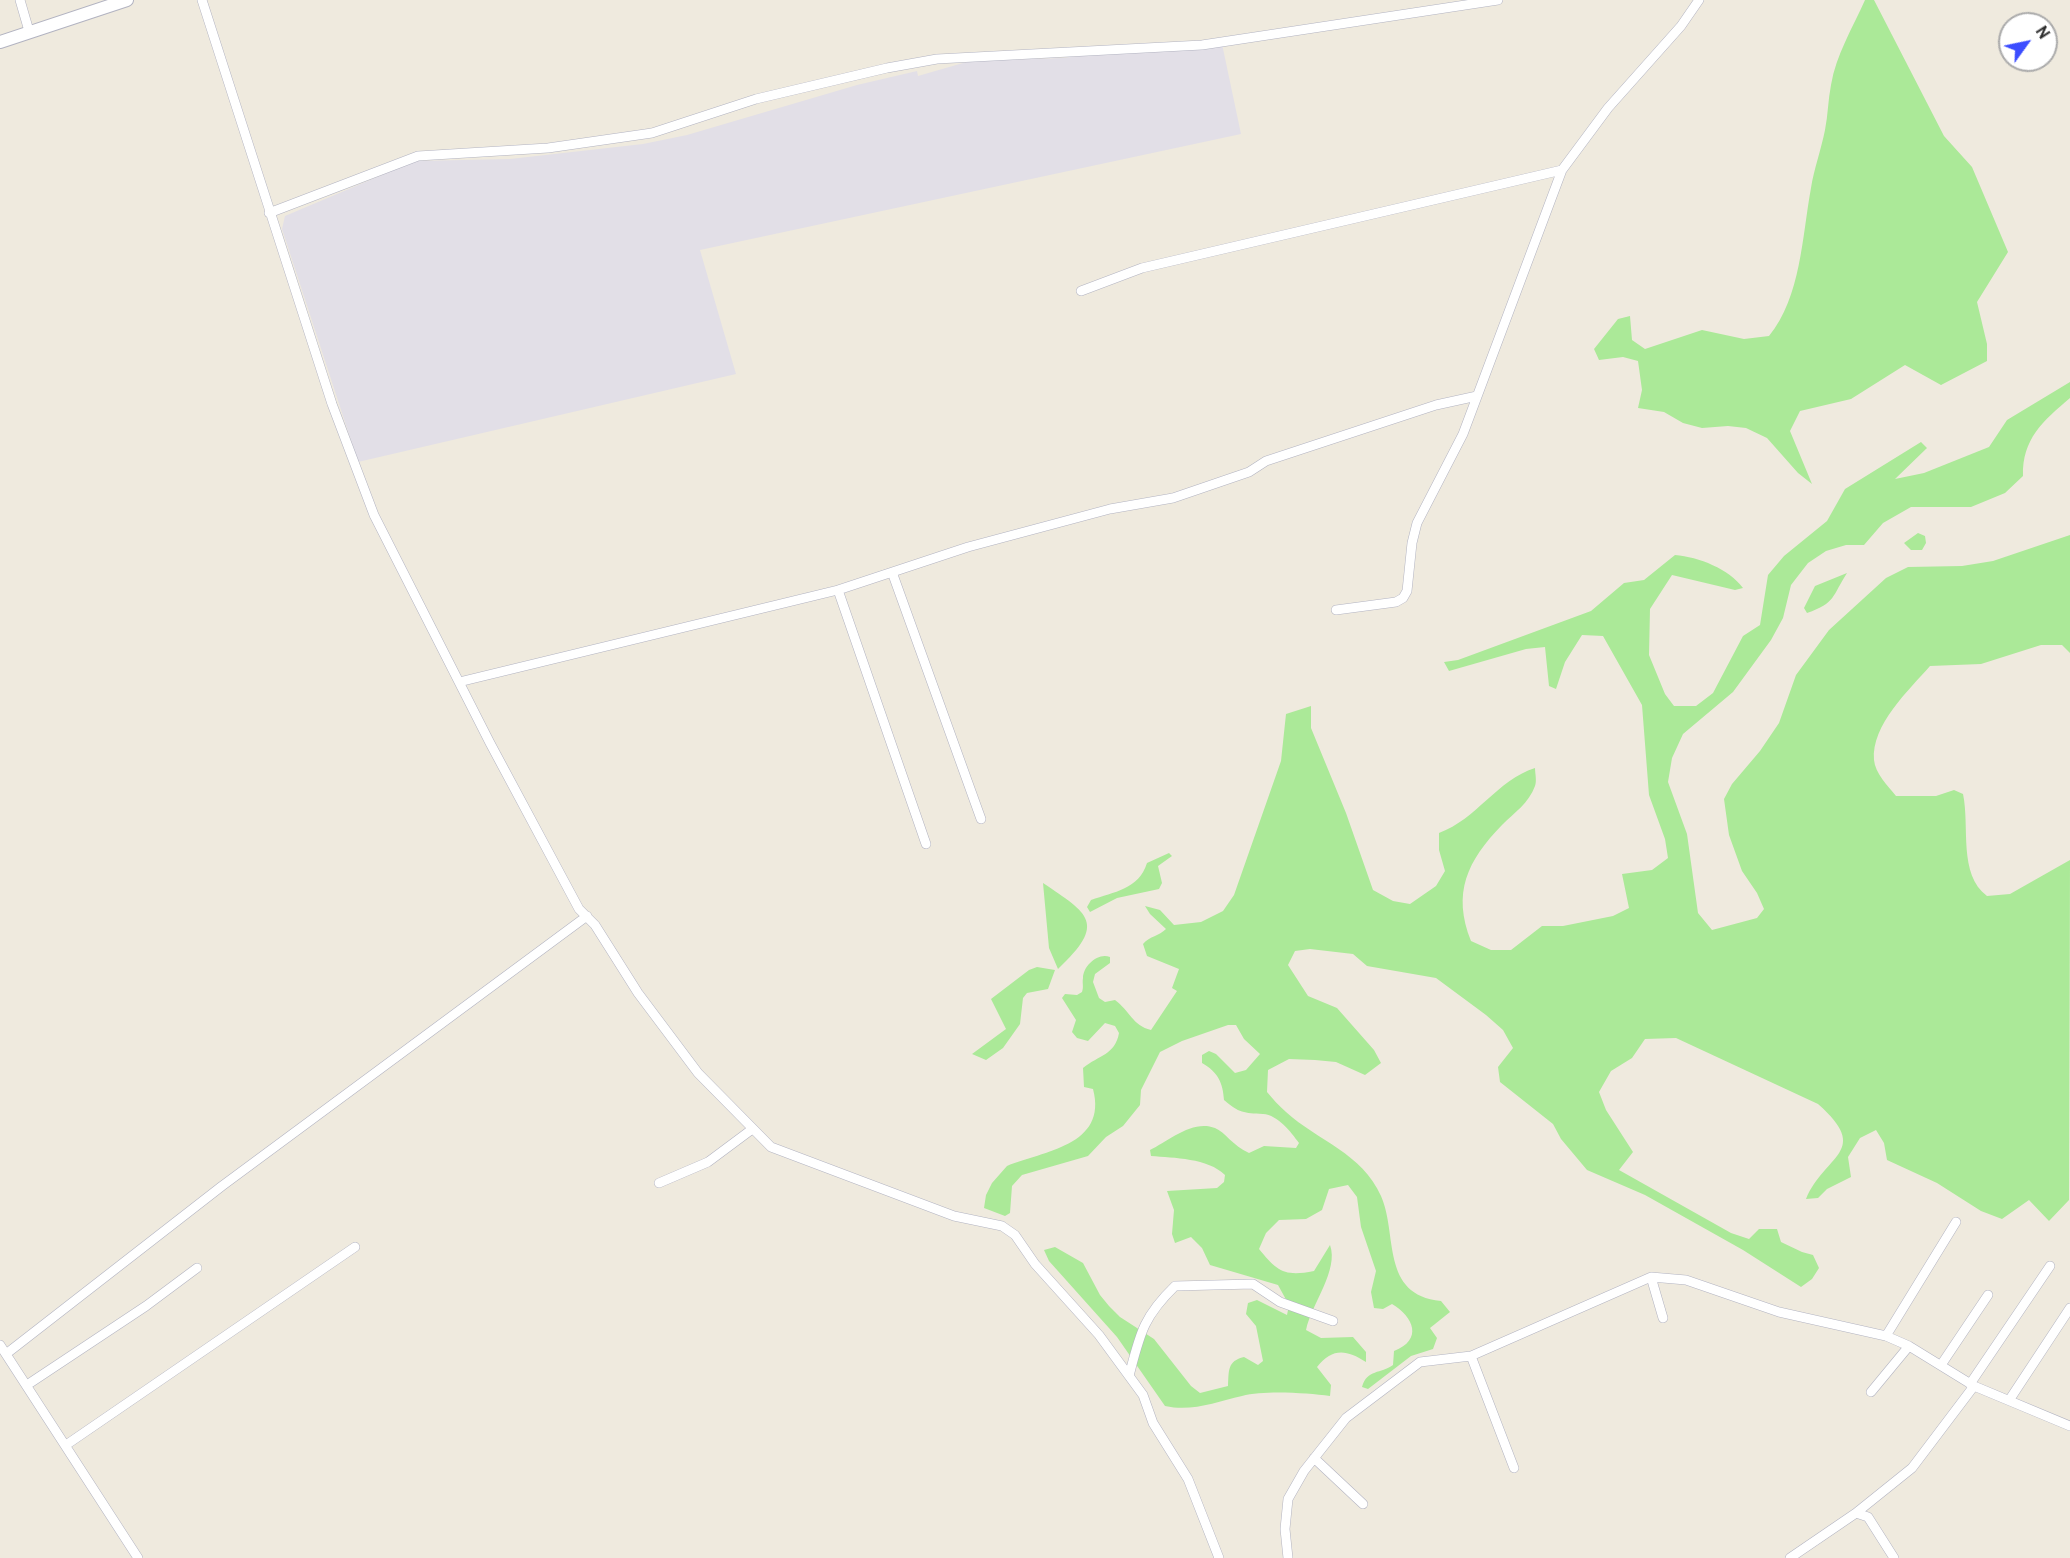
<!DOCTYPE html>
<style>
body{margin:0}
#map{position:relative;width:2070px;height:1558px;overflow:hidden;background:#efeade;font-family:Overpass,sans-serif}
canvas{display:block}
.north{position:absolute;left:1998px;top:12px;width:60px;height:60px;box-sizing:border-box;background:#fff;border:2px solid #ababab;border-radius:50%;rotate:57deg;font-size:16px;font-weight:700;line-height:24px;text-align:center;color:#2d2d2d}
.north::after{content:'';display:block;margin:auto;width:21px;height:27px;background:#3c4dff;clip-path:polygon(50% 0,100% 100%,50% 72%,0 100%)}
</style>
<div id="map">
<canvas width="2070" height="1558"></canvas>
<div class="north">N</div>
</div>
<script>
const g = document.querySelector('canvas').getContext('2d');
g.lineJoin = 'round';
function paint(path, color) { g.fillStyle = color; g.fill(path, 'evenodd'); }
function stroke(path, color, width, dash) { g.strokeStyle = color; g.lineWidth = width; g.lineCap = dash ? 'butt' : 'round'; g.setLineDash(dash || []); g.stroke(path); }
const industrial = new Path2D(`
 M1221,39L1241,134L700,250L736,374L358,462L282,229L285,216L415,161L510,159L643,144L687,135L857,85L917,71L918,76L970,61L1062,58Z`);
const green = new Path2D(`
 M1865,0H1874L1944,136L1972,167L2008,252L1977,302L1987,344V361L1941,385L1905,365L1851,399L1800,411L1790,431L1812,484L1798,473L1767,438L1746,428L1728,426L1702,428L1683,423L1664,412L1638,408L1642,390L1638,361L1623,357L1599,360L1594,349L1618,319L1630,316L1632,340L1645,349L1702,330L1744,339L1769,336C1801,297 1802,237 1811,188C1814,169 1821,150 1825,130C1828,115 1828,100 1831,85C1836,55 1853,27 1865,0Z
 M2070,382V398C2043,421 2022,439 2023,476L2005,493L1971,507H1911L1883,523L1864,545H1846L1826,551L1808,563L1791,585L1783,618L1771,640L1733,692L1683,734L1672,758L1668,782L1687,834L1698,913L1712,930L1757,918L1764,909L1757,893L1742,871L1729,835L1724,799L1732,784L1760,751L1779,723L1796,675L1829,630L1886,578L1908,567L1962,566L1993,561L2070,535V653L2062,645H2041L1981,664L1930,666C1909,690 1871,725 1874,760C1875,773 1888,786 1896,796H1936L1954,790L1963,794C1970,827 1958,874 1987,896L2010,894L2070,860L2069,1200L2049,1221L2029,1200L2002,1219L1981,1211L1937,1183L1887,1160L1884,1143L1876,1130L1860,1138L1848,1157L1851,1177L1827,1189L1818,1198L1806,1199C1825,1154 1872,1152 1818,1104L1676,1038L1645,1039L1632,1058L1611,1071L1599,1092L1606,1110L1633,1152L1619,1170L1731,1233L1749,1239L1759,1229H1777L1781,1242L1802,1252L1813,1255L1819,1268L1812,1279L1801,1287L1743,1250L1645,1195L1587,1170L1561,1139L1553,1124L1500,1082L1498,1067L1513,1048L1503,1030L1486,1015L1436,978L1367,966L1353,954L1310,949L1295,951L1288,965L1308,996L1337,1008L1374,1050L1381,1063L1365,1075L1336,1062L1315,1060L1289,1059L1268,1070L1267,1092C1273,1099 1279,1106 1286,1112C1318,1141 1362,1153 1381,1196C1398,1234 1380,1295 1441,1301L1450,1312L1430,1328L1437,1338L1433,1349L1411,1356L1368,1389L1362,1387C1367,1369 1381,1374 1393,1365L1394,1351C1423,1340 1414,1317 1392,1304L1383,1309L1374,1308L1371,1292L1376,1271L1361,1227L1357,1197L1348,1185L1329,1189L1322,1210L1306,1219L1279,1220L1266,1233L1259,1249C1277,1271 1284,1277 1314,1271L1330,1245C1339,1270 1312,1303 1306,1330L1321,1338L1353,1337L1366,1352V1362C1346,1349 1332,1348 1317,1367L1331,1385L1330,1396C1307,1393 1265,1390 1242,1396C1216,1402 1192,1412 1165,1406L1117,1337L1049,1261L1044,1250L1055,1247L1083,1263L1100,1295L1109,1306L1120,1317L1154,1339L1191,1386L1200,1393L1228,1386C1229,1371 1227,1361 1244,1357L1258,1365L1263,1361L1256,1326L1246,1314L1248,1303L1257,1300L1287,1315L1289,1305L1278,1285L1210,1265L1202,1248L1191,1237L1175,1243L1172,1234L1174,1210L1167,1191L1217,1188L1224,1182L1225,1175C1208,1158 1174,1158 1151,1156L1150,1150C1168,1141 1193,1119 1215,1128C1225,1132 1233,1146 1249,1153L1264,1146L1296,1148L1299,1143C1291,1132 1278,1115 1263,1114C1244,1113 1239,1113 1224,1100C1223,1083 1218,1072 1202,1063V1055L1209,1051L1216,1054L1235,1073L1246,1070L1260,1054L1244,1039L1236,1025H1228L1182,1041L1160,1052L1141,1090L1140,1105L1123,1126L1106,1137L1088,1156L1022,1175L1012,1186L1010,1213L1005,1216L984,1208L986,1195L992,1183L1007,1166C1043,1151 1108,1146 1093,1089L1084,1087L1083,1068C1099,1055 1115,1055 1119,1033L1115,1026L1105,1023L1088,1041L1077,1038L1072,1032L1076,1020L1062,998L1065,994L1077,995L1082,992C1084,986 1082,984 1083,978C1083,966 1098,952 1110,957V963L1095,974L1093,982L1099,998L1105,1002L1115,1000C1129,1010 1133,1026 1151,1030L1177,991L1172,988L1179,969L1147,956L1143,944C1150,936 1159,936 1166,929L1150,914L1145,906L1160,910L1174,925L1201,922L1223,911L1234,895L1281,761L1286,714L1311,706V728L1346,813L1373,890L1393,901L1410,904L1436,886L1445,871L1439,850V833C1477,819 1497,780 1535,768C1535,773 1537,781 1535,786C1529,803 1514,813 1502,825C1467,861 1452,893 1471,941L1491,950H1511L1542,926H1563L1613,916L1629,908L1622,874L1652,870L1668,858L1665,839L1649,795L1642,705L1603,636L1582,635L1565,662L1556,689L1549,686L1545,647L1526,649L1449,671L1444,662L1458,660L1591,611L1624,583L1644,580L1675,555C1699,557 1729,569 1743,588L1735,590L1672,575L1650,609L1649,655L1665,694L1674,706H1696L1713,693L1743,636L1760,625L1768,575L1784,556L1827,521L1845,489L1921,442L1927,448L1895,479L1924,473L1989,447L2007,420Z
 M1918,533L1925,536L1926,543L1922,550H1911L1904,543Z
 M1847,573C1832,596 1836,603 1807,613L1804,608L1815,586Z
 M1169,853L1172,856L1158,866L1162,883L1159,889L1117,898L1090,912L1087,907L1091,900C1114,892 1139,889 1147,863Z
 M1043,883C1089,914 1107,923 1058,969L1049,948Z
 M1037,967L1055,970L1048,989L1027,993L1023,998L1020,1024L1003,1048L986,1060L972,1054L1006,1029L991,999L1029,970Z`);
const street = new Path2D(`
 M20,0L29,31
 M202,0L332,404L374,515L490,743L579,909L595,925L638,993L698,1073L771,1147L954,1216L1002,1226L1015,1235L1035,1264L1099,1335L1143,1395L1153,1423L1188,1479L1219,1558
 M269,213L418,156L548,148L652,133L756,99L887,68L937,59L1202,45L1498,0
 M1081,291L1142,268L1562,170
 M892,572L981,819
 M838,590L926,844
 M1336,610L1396,602L1403,598L1407,591L1412,543L1417,523L1463,434L1562,170L1608,108L1681,26L1699,0
 M459,682L838,590L968,547L1110,509L1173,498L1249,472L1266,461L1436,405L1477,396
 M659,1183L708,1162L751,1130
 M1651,1277L1663,1318
 M1886,1336L1956,1222
 M0,1345L138,1558
 M6,1354L222,1186L587,916
 M1471,1356L1514,1468
 M1941,1365L1988,1295
 M1129,1376C1140,1334 1143,1317 1175,1286L1253,1284L1280,1302L1333,1321
 M1970,1384L2050,1266
 M27,1385L146,1306L197,1268
 M1871,1392L1909,1346
 M2010,1399L2070,1308
 M66,1445L355,1247
 M1314,1458L1363,1504
 M1856,1513L1912,1468L1974,1386
 M1288,1558L1285,1529L1288,1499L1304,1471L1346,1418L1420,1362L1471,1356L1651,1277L1686,1280L1779,1312L1886,1336L1909,1346L1974,1386L2070,1426
 M1790,1558L1856,1513L1868,1517L1894,1558`);
const secondary = new Path2D(`
 M0,42L127,0`);
paint(industrial, '#e2dfe7');
paint(green, '#abe998');
stroke(street, '#b2b3c1', 10);
stroke(secondary, '#b2b3c1', 14);
stroke(street, '#fff', 9);
stroke(secondary, '#fff', 12);
</script>
